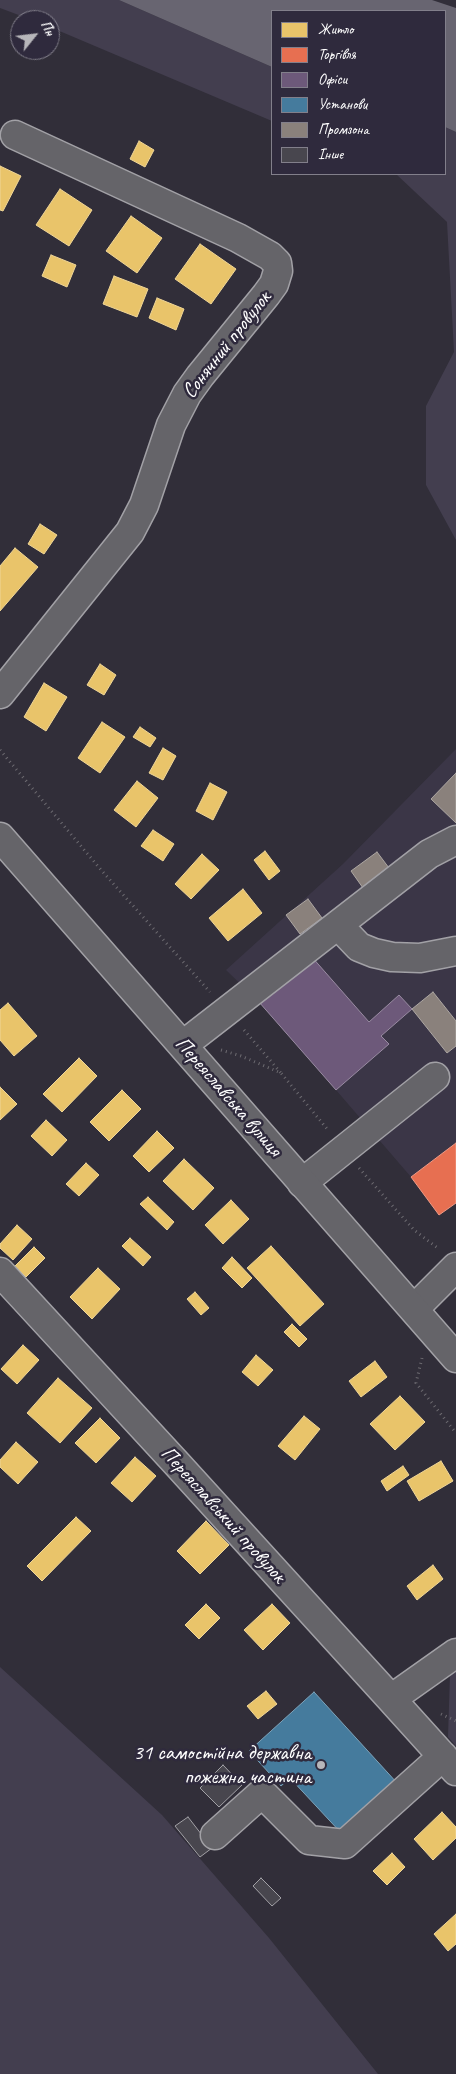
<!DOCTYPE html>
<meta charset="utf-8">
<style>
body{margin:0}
#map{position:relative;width:456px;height:2074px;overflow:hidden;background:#312e39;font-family:Caveat,sans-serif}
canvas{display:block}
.legend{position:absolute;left:271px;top:10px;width:175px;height:165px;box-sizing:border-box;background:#2f2a3d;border:1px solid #827f8b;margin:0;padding:6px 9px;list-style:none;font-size:15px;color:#fff}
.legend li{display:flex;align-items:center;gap:10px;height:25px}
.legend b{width:25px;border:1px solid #827f8b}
.north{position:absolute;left:10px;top:10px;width:50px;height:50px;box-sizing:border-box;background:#2f2a3d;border:1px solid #827f8b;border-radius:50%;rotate:61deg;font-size:14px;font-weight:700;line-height:20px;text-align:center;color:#fff}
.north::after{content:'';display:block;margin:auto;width:18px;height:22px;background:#b7b6ba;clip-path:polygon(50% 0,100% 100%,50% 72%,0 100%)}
</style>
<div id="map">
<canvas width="456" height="2074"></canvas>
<ul class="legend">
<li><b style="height:14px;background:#e9c46a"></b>Житло</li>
<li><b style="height:14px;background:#e76f51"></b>Торгівля</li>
<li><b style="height:14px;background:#6d597a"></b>Офіси</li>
<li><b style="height:14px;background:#457b9d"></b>Установи</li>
<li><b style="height:14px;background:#8a817c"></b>Промзона</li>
<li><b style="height:14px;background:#48464e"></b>Інше</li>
</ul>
<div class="north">Пн</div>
</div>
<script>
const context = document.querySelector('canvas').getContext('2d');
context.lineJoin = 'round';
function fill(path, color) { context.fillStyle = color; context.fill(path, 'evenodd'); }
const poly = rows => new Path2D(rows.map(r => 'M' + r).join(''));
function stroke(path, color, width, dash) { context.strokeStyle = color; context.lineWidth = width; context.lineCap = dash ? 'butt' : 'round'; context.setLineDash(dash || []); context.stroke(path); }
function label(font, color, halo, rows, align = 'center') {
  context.font = font + ' Caveat,sans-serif'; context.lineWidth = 5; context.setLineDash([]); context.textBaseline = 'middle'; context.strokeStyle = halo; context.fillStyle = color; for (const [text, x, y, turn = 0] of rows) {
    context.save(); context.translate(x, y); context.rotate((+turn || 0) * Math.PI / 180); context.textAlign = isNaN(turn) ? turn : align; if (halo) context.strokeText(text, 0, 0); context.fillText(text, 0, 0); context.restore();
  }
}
fill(poly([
 [456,749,456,1203,439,1215,411,1177,336,1090,259,1002,226,970,343,864]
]), '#3b3647');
fill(poly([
 [0,0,119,0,272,67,272,121,50,27,50,20,32,20,0,8],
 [445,127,456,132,456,540,426,485,426,406,454,352,447,222,396,174,445,174],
 [0,1667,162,1815,269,1938,378,2074,0,2074],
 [456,1669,456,1746,448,1737,450,1674]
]), '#433e4f');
fill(poly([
 [119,0,432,0,456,8,456,132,445,127,445,11,272,11,272,67]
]), '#686571');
const homes = poly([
 [139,141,154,150,145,167,130,159,139,141],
 [0,166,21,176,3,211,0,210,0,166],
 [60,189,92,210,69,246,36,225,60,189],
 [131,216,162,238,137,273,106,251,131,216],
 [200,244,236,269,211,304,175,279,200,244],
 [51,255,76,265,67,287,42,276,51,255],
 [114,276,148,289,137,317,103,304,114,276],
 [157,298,184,309,176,330,149,318,157,298],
 [40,524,57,535,44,554,28,544,40,524],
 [15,548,38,567,0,611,0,566,15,548],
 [100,664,116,675,104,695,87,685,100,664],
 [44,683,67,697,46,731,24,717,44,683],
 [102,722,125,737,100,773,78,758,102,722],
 [140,727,156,738,150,747,133,737,140,727],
 [163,748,176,756,163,780,149,773,163,748],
 [137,781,158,798,136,827,114,810,137,781],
 [210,783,227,792,213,820,196,811,210,783],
 [153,830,174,844,163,861,141,846,153,830],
 [265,851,280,871,269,880,254,860,265,851],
 [202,854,219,870,191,899,175,884,202,854],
 [243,889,262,913,228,941,209,918,243,889],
 [8,1003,37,1036,14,1056,0,1040,0,1010,8,1003],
 [79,1058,97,1076,62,1112,43,1094,79,1058],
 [0,1087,17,1104,0,1120,0,1087],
 [122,1090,141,1109,109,1141,90,1122,122,1090],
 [46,1120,67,1140,52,1156,31,1136,46,1120],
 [157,1131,174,1148,149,1172,133,1156,157,1131],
 [184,1159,214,1188,193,1210,163,1181,184,1159],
 [86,1163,99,1175,79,1196,66,1184,86,1163],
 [148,1197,174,1222,167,1230,140,1204,148,1197],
 [231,1200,249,1219,223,1244,205,1225,231,1200],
 [17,1225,32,1239,13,1260,0,1248,0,1244,17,1225],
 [130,1238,151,1257,143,1266,122,1246,130,1238],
 [271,1246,324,1304,300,1326,247,1268,271,1246],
 [34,1247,45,1258,26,1277,15,1266,34,1247],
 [232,1257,252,1278,242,1288,222,1268,232,1257],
 [98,1268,120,1289,92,1319,70,1297,98,1268],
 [195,1292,209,1308,201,1315,187,1299,195,1292],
 [292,1324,307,1339,299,1347,284,1332,292,1324],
 [23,1345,39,1360,17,1384,1,1369,23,1345],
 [256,1355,273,1370,258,1386,242,1372,256,1355],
 [375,1361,387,1377,361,1397,349,1381,375,1361],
 [58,1378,92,1408,60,1443,27,1413,58,1378],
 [400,1396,425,1422,395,1450,370,1424,400,1396],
 [304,1416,320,1429,295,1460,278,1446,304,1416],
 [100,1418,120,1438,96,1463,75,1443,100,1418],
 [16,1442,38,1462,18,1484,0,1467,0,1460,16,1442],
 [135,1457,156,1476,132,1502,111,1483,135,1457],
 [441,1461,453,1481,419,1501,407,1481,441,1461],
 [403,1466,409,1475,387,1491,381,1481,403,1466],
 [76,1517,91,1531,42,1581,27,1566,76,1517],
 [206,1521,229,1545,200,1574,177,1551,206,1521],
 [433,1565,443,1579,417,1600,407,1586,433,1565],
 [206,1604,220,1618,199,1639,185,1625,206,1604],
 [272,1604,290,1623,263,1650,244,1630,272,1604],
 [266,1691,277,1704,258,1719,247,1706,266,1691],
 [442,1812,456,1827,456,1838,433,1860,414,1839,442,1812],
 [392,1853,405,1867,387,1885,373,1871,392,1853],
 [456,1914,456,1944,448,1951,434,1934,456,1914]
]);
fill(homes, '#e9c46a');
stroke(homes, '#f0d697', 1);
const shops = poly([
 [456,1143,456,1203,439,1215,411,1177,456,1143]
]);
fill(shops, '#e76f51');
stroke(shops, '#ee9a85', 1);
const offices = poly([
 [311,956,369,1022,399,995,412,1009,381,1036,389,1044,336,1090,259,1002,311,956]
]);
fill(offices, '#6d597a');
stroke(offices, '#998ba2', 1);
const public = poly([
 [314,1692,398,1784,343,1835,290,1778,281,1786,249,1751,314,1692]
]);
fill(public, '#457b9d');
stroke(public, '#7da3ba', 1);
const industry = poly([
 [456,773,456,823,431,799,456,773],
 [377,852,389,868,363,888,351,871,377,852],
 [308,899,322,918,300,934,286,915,308,899],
 [433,992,456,1021,456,1046,447,1053,412,1009,433,992]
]);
fill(industry, '#8a817c');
stroke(industry, '#ada7a3', 1);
const building = poly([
 [223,1765,242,1785,219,1807,200,1788,223,1765],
 [188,1817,212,1848,200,1857,175,1826,188,1817],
 [261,1878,281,1898,272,1906,253,1886,261,1878]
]);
fill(building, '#48464e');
stroke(building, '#a2a1a6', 1);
const minor = poly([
 [0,694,130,532,144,505,171,425,187,394,200,376,266,295,274,284,278,271,277,263,270,256,238,238,15,135],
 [339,926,359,947,374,953,392,957,420,958,456,951],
 [183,1045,429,854,456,840],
 [302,1183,435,1077],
 [0,1272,178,1465,391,1699,456,1653],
 [414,1309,456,1267],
 [391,1699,456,1771],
 [215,1835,262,1793,309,1840,345,1844,443,1756]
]);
const major = poly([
 [0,837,456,1358]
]);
stroke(minor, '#a2a1a6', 31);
stroke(major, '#a2a1a6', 31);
stroke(poly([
 [0,750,102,871,210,992],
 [244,1030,281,1073],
 [221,1050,241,1056,281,1073,328,1130],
 [359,1168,414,1230,439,1249],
 [422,1358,416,1383,456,1433],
 [441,1714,456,1721]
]), '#6d6b71', 3, [1, 4]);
stroke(minor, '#656469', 28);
stroke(major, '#656469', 28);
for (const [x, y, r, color] of [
 [321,1765,5,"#b7b6ba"]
]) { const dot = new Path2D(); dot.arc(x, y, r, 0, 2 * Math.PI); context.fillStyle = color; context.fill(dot); stroke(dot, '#2f2a3d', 2); }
label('21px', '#fff', '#2f2a3d', [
 ["Сонячний провулок",227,345,-52],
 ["Переяславська вулиця",228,1097,49],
 ["Переяславський провулок",223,1515,48]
]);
label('21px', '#fff', '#2f2a3d', [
 ["31 самостійна державна",311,1753],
 ["пожежна частина",311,1777]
], 'right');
</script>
